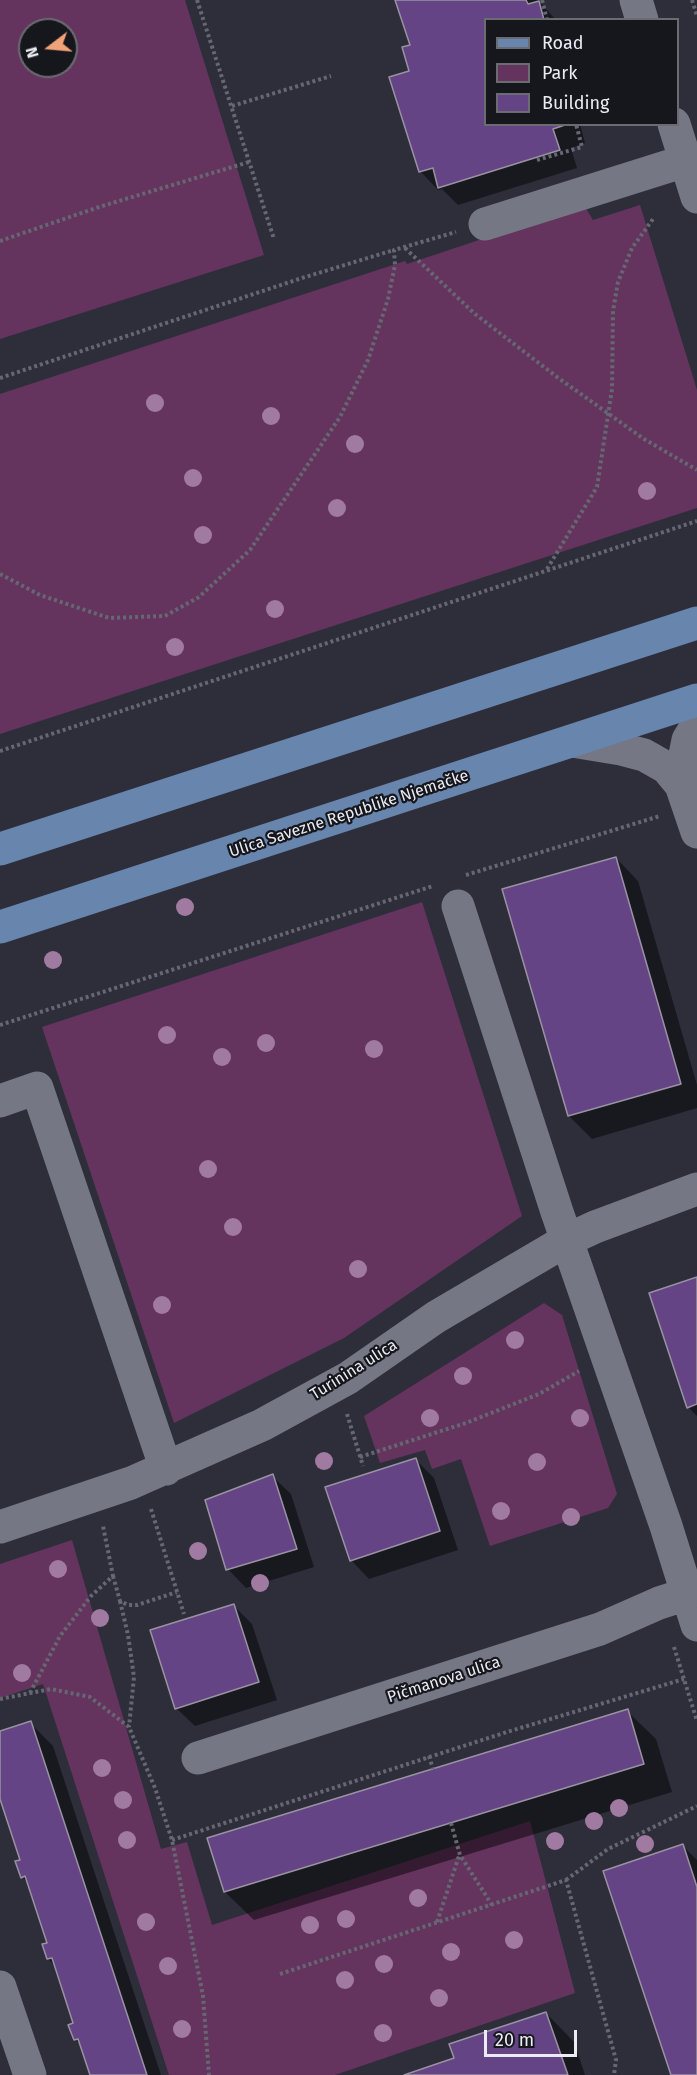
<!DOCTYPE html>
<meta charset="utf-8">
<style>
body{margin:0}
#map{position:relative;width:697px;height:2075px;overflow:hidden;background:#2d2e3a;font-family:"Fira Sans",sans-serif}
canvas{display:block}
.legend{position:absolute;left:484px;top:18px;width:195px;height:108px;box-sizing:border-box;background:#16171c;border:2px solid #6b6c72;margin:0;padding:8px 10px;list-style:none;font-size:18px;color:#eaebf3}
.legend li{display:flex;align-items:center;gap:12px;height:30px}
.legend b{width:30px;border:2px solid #6b6c72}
.north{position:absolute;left:18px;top:18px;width:60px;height:60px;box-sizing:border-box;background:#16171c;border:2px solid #6b6c72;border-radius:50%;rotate:254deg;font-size:16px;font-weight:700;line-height:24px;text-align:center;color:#eaebf3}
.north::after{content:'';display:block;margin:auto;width:21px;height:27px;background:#f0a278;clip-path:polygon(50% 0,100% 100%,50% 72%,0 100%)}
.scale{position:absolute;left:484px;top:2030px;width:93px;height:27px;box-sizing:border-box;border:3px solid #eaebf3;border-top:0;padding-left:8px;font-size:18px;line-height:21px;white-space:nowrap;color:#eaebf3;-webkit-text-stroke:4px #16171c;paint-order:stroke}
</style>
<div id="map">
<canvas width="697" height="2075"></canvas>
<ul class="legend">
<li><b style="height:8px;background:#6885ad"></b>Road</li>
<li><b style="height:16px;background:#64345f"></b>Park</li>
<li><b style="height:16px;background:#654486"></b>Building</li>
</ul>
<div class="north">N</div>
<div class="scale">20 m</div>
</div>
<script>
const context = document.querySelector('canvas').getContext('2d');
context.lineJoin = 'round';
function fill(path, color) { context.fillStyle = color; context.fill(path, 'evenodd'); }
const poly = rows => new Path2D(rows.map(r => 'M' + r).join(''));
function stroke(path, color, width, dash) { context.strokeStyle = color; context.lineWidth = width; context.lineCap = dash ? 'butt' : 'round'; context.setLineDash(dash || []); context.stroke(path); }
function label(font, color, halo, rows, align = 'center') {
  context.font = font + ' "Fira Sans",sans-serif'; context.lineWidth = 4.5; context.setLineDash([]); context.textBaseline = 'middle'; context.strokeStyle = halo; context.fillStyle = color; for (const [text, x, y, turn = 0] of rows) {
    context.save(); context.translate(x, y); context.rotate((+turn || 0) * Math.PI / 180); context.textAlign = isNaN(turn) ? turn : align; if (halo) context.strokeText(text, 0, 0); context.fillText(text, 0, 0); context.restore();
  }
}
fill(poly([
 [0,0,185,0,264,255,0,339],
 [30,30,66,30,66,66,30,66],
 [584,205,593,220,640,205,697,390,697,508,0,734,0,394,405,261,407,264],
 [422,902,522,1216,344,1338,174,1423,42,1027],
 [544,1303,562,1315,617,1494,608,1508,490,1546,461,1459,432,1469,425,1450,380,1463,364,1416],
 [72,1540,161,1849,187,1842,212,1925,530,1821,575,1993,335,2075,169,2075,43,1684,0,1698,0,1564]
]), '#64345f');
fill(poly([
 [397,0,538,0,556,20,486,20,486,124,580,124,585,143,571,148,577,168,458,205,442,189,438,190,420,171,410,72,411,45],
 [616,858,638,881,697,1085,697,1108,592,1139,569,1116],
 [697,1279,697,1416,688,1407],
 [415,1459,434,1478,458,1550,369,1579,351,1560],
 [272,1476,291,1494,314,1567,246,1588,228,1569],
 [234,1606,252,1624,277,1700,195,1726,176,1708],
 [627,1711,656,1739,672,1792,254,1920,225,1892],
 [30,1723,53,1746,161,2075,92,2075,82,2047,75,2039,75,2024,56,1967,48,1959,49,1944,29,1884,22,1877,22,1861,3,1804,0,1801,0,1733],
 [683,1846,697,1860,697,2075,672,2075],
 [546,2013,574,2042,585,2075,409,2075,456,2059]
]), '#0007');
const building = poly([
 [395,0,526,0,528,4,539,1,544,20,486,20,486,124,568,124,553,129,560,150,438,188,433,168,419,172,389,77,409,71,402,47,410,45,395,0],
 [616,857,681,1084,568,1116,502,889,616,857],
 [697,1277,697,1404,687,1408,649,1293,697,1277],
 [416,1458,440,1531,350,1561,325,1487,416,1458],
 [273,1474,297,1549,226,1570,205,1500,273,1474],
 [234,1604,259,1682,175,1709,150,1630,234,1604],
 [628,1709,644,1764,224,1892,207,1838,628,1709],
 [31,1721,147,2075,90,2075,78,2039,74,2040,68,2025,73,2023,52,1958,47,1959,42,1944,47,1943,25,1876,21,1878,15,1861,20,1860,0,1799,0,1731,31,1721],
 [683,1844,697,1887,697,2075,671,2075,603,1871,683,1844],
 [546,2012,568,2075,404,2075,454,2058,449,2044,546,2012]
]);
fill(building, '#654486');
stroke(building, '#9992a1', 1.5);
stroke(poly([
 [197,0,274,239],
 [542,0,547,20],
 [692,0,697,16],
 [232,106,331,76],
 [537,160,582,147,576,124],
 [0,241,99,207,249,162],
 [405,248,475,314,557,377,644,439,697,470],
 [0,378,302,278,394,250],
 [547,569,597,487,612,389,613,311,618,282,632,248,653,219],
 [0,574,40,595,109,618,165,616,199,597,250,550,340,417,368,360,388,299,395,265,394,250,456,232],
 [0,751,697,521],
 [466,875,660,816],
 [0,1025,433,886],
 [347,1414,363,1466],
 [360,1457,466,1423,539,1394,579,1371],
 [151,1509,184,1614],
 [113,1576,120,1601,128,1605,137,1605,177,1592],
 [120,1601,128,1635,134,1677,129,1727],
 [674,1647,697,1721],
 [30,1693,60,1636,91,1596,113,1576,103,1526],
 [0,1699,51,1689,90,1697,129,1727,155,1788,172,1840,203,1996,209,2075],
 [429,1756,433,1769],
 [451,1823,460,1855,492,1905],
 [172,1840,507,1732,684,1679],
 [566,1880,608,1849,697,1806],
 [437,1922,459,1856],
 [280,1974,566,1880,616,2060,614,2075]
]), '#666772', 4, [3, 3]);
stroke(poly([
 [636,0,642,20],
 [674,124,697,197],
 [485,224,685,161],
 [572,741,621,749,644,755,667,768,681,785,697,832],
 [683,790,683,765,688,740,697,725],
 [458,906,557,1212,666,1526,697,1625],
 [0,1101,37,1088,166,1469],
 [0,1527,131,1483,262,1425,348,1378,436,1317,567,1240,595,1227,697,1189],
 [198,1758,600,1629,659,1603,687,1594],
 [0,1987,30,2075]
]), '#757785', 33);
stroke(poly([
 [0,849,697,623],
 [0,927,697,700]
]), '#6885ad', 33);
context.fillStyle = '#a07aa1';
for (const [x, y] of [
 [155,403],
 [271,416],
 [355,444],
 [193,478],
 [647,491],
 [337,508],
 [203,535],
 [275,609],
 [175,647],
 [185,907],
 [53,960],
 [167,1035],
 [266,1043],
 [374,1049],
 [222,1057],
 [208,1169],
 [233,1227],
 [358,1269],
 [162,1305],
 [515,1340],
 [463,1376],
 [430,1418],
 [580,1418],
 [324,1461],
 [537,1462],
 [501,1511],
 [571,1517],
 [198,1551],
 [58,1569],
 [260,1583],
 [100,1618],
 [22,1673],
 [102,1768],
 [123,1800],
 [619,1808],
 [594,1821],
 [127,1840],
 [555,1841],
 [645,1844],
 [418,1898],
 [346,1919],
 [146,1922],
 [310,1925],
 [514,1940],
 [451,1952],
 [384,1964],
 [168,1966],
 [345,1980],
 [439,1998],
 [182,2029],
 [383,2033]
]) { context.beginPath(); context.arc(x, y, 9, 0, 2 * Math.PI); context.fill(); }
label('16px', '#eaebf3', '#16171c', [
 ["Ulica Savezne Republike Njemačke",349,814,-18],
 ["Turinina ulica",354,1370,-32],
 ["Pičmanova ulica",444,1680,-18]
]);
</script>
